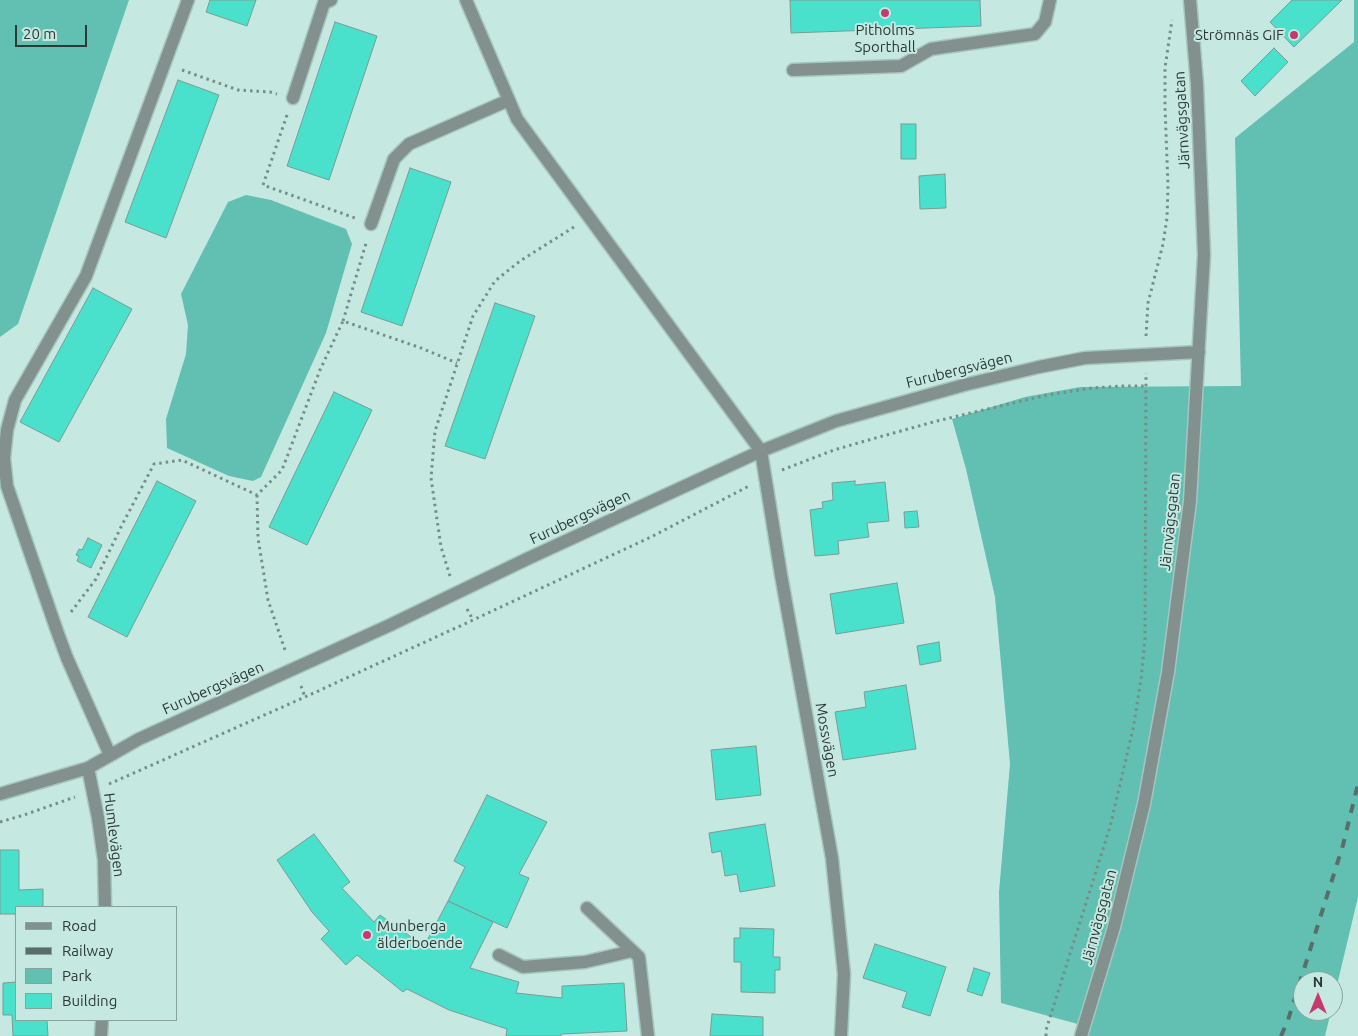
<!DOCTYPE html>
<meta charset="utf-8">
<style>
body{margin:0}
#map{position:relative;width:1358px;height:1036px;overflow:hidden;background:#c5e8e1;font-family:Ubuntu,sans-serif}
canvas{display:block}
.legend{position:absolute;left:15px;top:906px;width:162px;height:115px;box-sizing:border-box;background:#c5e8e1;border:1px solid #88a29d;margin:0;padding:6px 9px;list-style:none;font-size:15px;color:#2c3937}
.legend li{display:flex;align-items:center;gap:10px;height:25px}
.legend b{width:25px;border:1px solid #88a29d}
.north{position:absolute;left:1293px;top:971px;width:50px;height:50px;box-sizing:border-box;background:#c5e8e1;border:1px solid #88a29d;border-radius:50%;rotate:0deg;font-size:14px;font-weight:700;line-height:20px;text-align:center;color:#2c3937}
.north::after{content:'';display:block;margin:auto;width:18px;height:22px;background:#c5396e;clip-path:polygon(50% 0,100% 100%,50% 72%,0 100%)}
.scale{position:absolute;left:15px;top:25px;width:72px;height:22px;box-sizing:border-box;border:2px solid #2c3937;border-top:0;padding-left:6px;font-size:15px;line-height:18px;white-space:nowrap;color:#2c3937;-webkit-text-stroke:4px #c5e8e1;paint-order:stroke}
</style>
<div id="map">
<canvas width="1358" height="1036"></canvas>
<ul class="legend">
<li><b style="height:6px;background:#83918e"></b>Road</li>
<li><b style="height:6px;background:#596d69"></b>Railway</li>
<li><b style="height:14px;background:#61c0b1"></b>Park</li>
<li><b style="height:14px;background:#4ae1cc"></b>Building</li>
</ul>
<div class="north">N</div>
<div class="scale">20 m</div>
</div>
<script>
const context = document.querySelector('canvas').getContext('2d');
context.lineJoin = 'round';
function fill(path, color) { context.fillStyle = color; context.fill(path, 'evenodd'); }
const poly = rows => new Path2D(rows.map(r => 'M' + r).join(''));
function stroke(path, color, width, dash) { context.strokeStyle = color; context.lineWidth = width; context.lineCap = dash ? 'butt' : 'round'; context.setLineDash(dash || []); context.stroke(path); }
function label(font, color, halo, rows, align = 'center') {
  context.font = font + ' Ubuntu,sans-serif'; context.lineWidth = 4; context.setLineDash([]); context.textBaseline = 'middle'; context.strokeStyle = halo; context.fillStyle = color; for (const [text, x, y, turn = 0] of rows) {
    context.save(); context.translate(x, y); context.rotate((+turn || 0) * Math.PI / 180); context.textAlign = isNaN(turn) ? turn : align; if (halo) context.strokeText(text, 0, 0); context.fillText(text, 0, 0); context.restore();
  }
}
fill(poly([
 [0,0,129,0,18,324,0,337],
 [1354,0,1358,0,1358,897,1333,1002,1333,981,1303,981,1303,1011,1331,1011,1325,1036,1082,1036,1085,1026,1001,1003,999,892,1010,764,995,597,966,469,952,419,1025,397,1080,387,1241,386,1235,138,1354,42],
 [246,195,271,200,346,229,352,244,326,333,261,477,253,481,229,476,167,448,166,419,186,354,188,325,181,294,228,202]
]), '#61c0b1');
const building = poly([
 [210,0,256,0,247,26,206,12,210,0],
 [790,0,980,0,981,26,791,33,790,0],
 [1292,0,1342,0,1294,47,1270,22,1292,0],
 [335,22,377,36,329,180,287,166,335,22],
 [1274,48,1288,62,1255,96,1241,81,1274,48],
 [178,80,219,95,166,238,125,222,178,80],
 [901,124,916,124,916,159,901,159,901,124],
 [410,168,451,182,402,326,361,312,410,168],
 [945,174,946,208,920,209,919,176,945,174],
 [93,288,132,309,59,442,20,422,93,288],
 [495,303,535,316,485,459,445,446,495,303],
 [334,392,372,410,307,545,269,527,334,392],
 [157,481,196,501,127,637,88,617,157,481],
 [855,481,855,485,885,482,889,521,867,523,869,537,838,541,839,554,815,556,810,510,823,508,822,502,833,500,832,483,855,481],
 [917,511,919,527,905,528,904,512,917,511],
 [88,538,102,545,91,568,77,561,79,556,76,555,79,549,82,550,88,538],
 [897,583,904,623,836,634,830,594,897,583],
 [939,642,941,661,920,665,917,646,939,642],
 [906,685,916,749,843,760,835,712,866,707,864,692,906,685],
 [756,746,761,795,716,800,711,750,756,746],
 [487,795,547,822,519,874,529,878,507,928,448,901,465,867,454,861,487,795],
 [765,824,775,886,740,892,737,874,725,876,721,851,712,853,709,833,765,824],
 [314,834,350,882,342,888,374,922,380,915,424,946,448,901,493,922,470,968,519,982,516,993,562,998,562,986,624,983,627,1031,561,1034,561,1036,506,1036,507,1029,449,1010,407,989,403,992,357,955,346,965,321,939,329,931,312,912,277,860,314,834],
 [0,850,19,850,19,890,43,889,43,907,16,907,16,937,16,914,0,914,0,850],
 [740,928,774,929,773,957,780,957,780,970,775,970,775,993,741,992,741,962,734,962,734,938,740,938,740,928],
 [875,944,946,967,930,1016,902,1007,907,992,863,978,875,944],
 [974,968,990,973,982,996,967,991,974,968],
 [16,982,16,1020,47,1020,48,1036,13,1036,12,1015,3,1015,3,983,16,982],
 [712,1014,763,1017,763,1036,710,1036,712,1014]
]);
fill(building, '#4ae1cc');
stroke(building, '#7b9b95', 1);
const minor = poly([
 [466,0,517,119,761,451,781,575,832,858,844,974,841,1036],
 [793,70,901,66,931,49,1035,34,1045,22,1050,0],
 [293,98,324,3,331,0],
 [371,224,394,159,409,144,509,100],
 [110,755,67,658,57,631,7,486,4,458,7,430,15,400,86,276,188,0],
 [88,768,98,818,104,860,105,907],
 [0,794,88,768,139,739,388,626,529,558,761,451,836,421,964,385,1039,367,1085,358,1199,352],
 [587,908,639,957,648,1036],
 [499,955,523,967,585,962,632,951],
 [101,1036,102,1020],
 [1081,1036,1114,927,1144,804,1168,672,1190,501,1204,255,1197,84,1190,0]
]);
stroke(minor, '#a6c5bf', 15);
stroke(poly([
 [182,70,238,90,270,92,277,94],
 [287,115,263,185,355,218],
 [343,321,367,240],
 [1146,336,1148,303,1163,244,1167,218,1168,186,1165,107,1165,68,1172,20],
 [782,470,834,450,872,439,937,421,1047,395,1092,388,1122,386,1146,386],
 [257,495,258,538,268,600,286,653],
 [450,576,441,547,431,478,435,431,473,316,495,281,520,261,574,227],
 [467,609,473,620],
 [71,612,96,579,121,527,154,464,182,460,257,495,282,470,320,370,343,321,421,348,457,363],
 [301,686,305,697],
 [109,784,305,697,473,620,651,537,749,486],
 [0,822,24,815,75,797],
 [1046,1036,1046,1030,1110,827,1133,729,1141,680,1145,638,1146,373]
]), '#768e89', 3, [2.5, 4]);
stroke(minor, '#83918e', 12);
stroke(poly([
 [1281,1036,1288,1020,1343,845,1358,784]
]), '#596d69', 4, [9, 9]);
for (const [x, y, r, color] of [
 [885,13,5,"#c5396e"],
 [1294,35,5,"#c5396e"],
 [367,935,5,"#c5396e"]
]) { const dot = new Path2D(); dot.arc(x, y, r, 0, 2 * Math.PI); context.fillStyle = color; context.fill(dot); stroke(dot, '#c5e8e1', 2); }
label('15px', '#2c3937', '#c5e8e1', [
 ["Pitholms",885,30],
 ["Sporthall",885,47],
 ["Strömnäs GIF",1284,35,"right"],
 ["Munberga",377,926,"left"],
 ["älderboende",377,943,"left"]
]);
label('15px', '#2c3937', '#c5e8e1', [
 ["Järnvägsgatan",1182,120,-93],
 ["Furubergsvägen",959,370,-14],
 ["Furubergsvägen",580,517,-25],
 ["Järnvägsgatan",1170,522,-84],
 ["Furubergsvägen",213,688,-24],
 ["Mossvägen",827,740,80],
 ["Humlevägen",114,835,83],
 ["Järnvägsgatan",1099,917,-75]
]);
</script>
